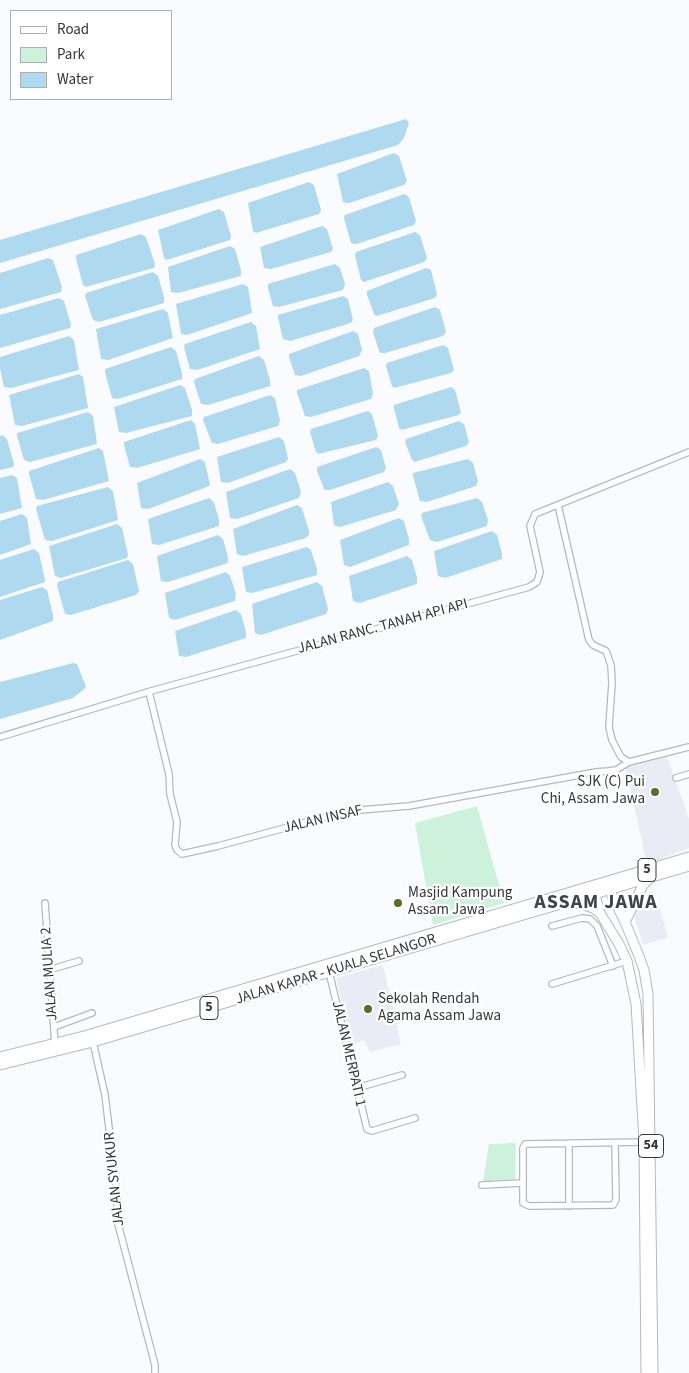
<!DOCTYPE html>
<style>
body{margin:0}
#map{position:relative;width:689px;height:1373px;overflow:hidden;background:#fafbfe;font-family:"Source Sans 3",sans-serif}
canvas{display:block}
.legend{position:absolute;left:10px;top:10px;width:162px;height:90px;box-sizing:border-box;background:#fff;border:1px solid #aeafb0;margin:0;padding:6px 9px;list-style:none;font-size:15px;color:#353639}
.legend li{display:flex;align-items:center;gap:10px;height:25px}
.legend b{width:25px;border:1px solid #aeafb0}
</style>
<div id="map">
<canvas width="689" height="1373"></canvas>
<ul class="legend">
<li><b style="height:6px;background:#fff"></b>Road</li>
<li><b style="height:14px;background:#ccf2db"></b>Park</li>
<li><b style="height:14px;background:#afd9ee"></b>Water</li>
</ul>
</div>
<script>
const context = document.querySelector('canvas').getContext('2d');
context.lineJoin = 'round';
function fill(path, color) { context.fillStyle = color; context.fill(path, 'evenodd'); }
const poly = rows => new Path2D(rows.map(r => 'M' + r).join(''));
function stroke(path, color, width, dash) { context.strokeStyle = color; context.lineWidth = width; context.lineCap = dash ? 'butt' : 'round'; context.setLineDash(dash || []); context.stroke(path); }
function label(font, color, halo, rows, align = 'center') {
  context.font = font + ' "Source Sans 3",sans-serif'; context.lineWidth = 4.5; context.setLineDash([]); context.textBaseline = 'middle'; context.strokeStyle = halo; context.fillStyle = color; for (const [text, x, y, turn = 0] of rows) {
    context.save(); context.translate(x, y); context.rotate((+turn || 0) * Math.PI / 180); context.textAlign = isNaN(turn) ? turn : align; if (halo) context.strokeText(text, 0, 0); context.fillText(text, 0, 0); context.restore();
  }
}
fill(poly([
 [667,756,689,819,689,848,647,864,625,766],
 [658,904,668,937,643,945,633,912],
 [383,965,401,1044,370,1052,364,1040,352,1045,336,978]
]), '#eaecf5');
fill(poly([
 [477,806,504,903,433,925,415,823],
 [516,1143,515,1179,483,1181,489,1144]
]), '#ccf2db');
fill(poly([
 [406,119,409,123,404,138,398,145,0,263,0,240],
 [394,153,399,156,407,181,404,185,349,203,346,203,343,202,337,174],
 [309,182,314,185,321,210,319,214,259,232,256,233,253,231,248,203],
 [404,194,409,197,416,221,414,225,357,244,353,244,351,243,344,218,345,215],
 [219,209,224,212,231,236,230,240,170,259,166,260,164,258,158,230],
 [322,226,327,229,333,249,331,252,271,269,264,268,260,247],
 [415,232,420,235,427,258,424,262,364,282,361,280,355,255,356,252],
 [141,234,146,237,155,264,154,268,89,286,86,287,83,285,76,259,76,255],
 [230,246,235,249,241,270,241,276,178,293,171,292,168,267],
 [48,258,53,260,62,287,61,292,0,309,0,273],
 [335,264,340,268,345,284,343,290,279,307,273,306,268,288,268,284],
 [426,268,431,270,437,294,435,298,380,315,376,316,374,314,367,295,367,291],
 [153,272,158,276,164,297,164,303,99,322,93,320,85,296,86,293],
 [243,284,248,287,252,313,187,335,181,334,176,304],
 [343,296,348,299,353,320,351,323,290,341,283,339,278,318,278,315],
 [59,298,64,301,71,325,70,328,0,348,0,315],
 [435,307,440,310,446,332,443,336,385,353,381,353,379,351,373,332,374,328],
 [163,309,168,313,173,338,108,360,101,359,96,329],
 [251,322,256,326,260,349,197,370,190,369,184,347,185,344],
 [353,331,358,334,362,350,359,356,301,376,295,375,289,357,289,354],
 [69,336,74,340,79,370,11,388,4,387,0,368,0,357],
 [443,345,448,348,454,370,451,373,398,387,394,388,392,386,386,366,387,363],
 [171,347,176,351,182,373,182,379,118,399,112,398,105,372,105,369],
 [259,356,264,360,270,380,270,386,208,405,201,404,194,382,195,379],
 [364,368,369,371,373,394,371,399,311,417,305,416,297,393,297,390],
 [79,374,83,377,88,408,22,426,15,425,9,395],
 [180,385,185,388,192,410,192,416,126,433,119,432,114,407],
 [451,387,455,390,461,412,459,415,405,429,402,430,399,428,394,408,394,405],
 [270,395,275,398,280,421,278,426,218,444,212,443,203,420,204,417],
 [368,411,372,414,378,436,376,440,322,453,319,454,316,452,310,432,311,429],
 [88,412,93,416,97,444,30,462,24,460,17,436,17,433],
 [191,420,195,424,200,449,137,468,130,467,124,445,124,442],
 [459,421,464,424,469,442,466,446,418,461,415,462,412,460,405,442,406,439],
 [2,435,7,439,14,464,13,467,0,470,0,436],
 [279,437,284,441,288,459,286,462,228,483,221,482,217,457],
 [376,447,381,450,386,468,384,472,330,490,326,490,324,489,317,471,317,467],
 [99,448,103,451,109,481,43,500,36,499,29,474,29,471],
 [200,459,205,462,210,485,207,487,148,509,141,508,137,483],
 [468,459,473,463,478,481,476,486,427,502,420,501,413,476,413,473],
 [290,469,295,473,301,492,299,498,237,519,230,518,226,492],
 [12,475,17,478,22,508,0,514,0,478],
 [388,482,393,486,399,504,396,510,340,527,334,525,331,502],
 [108,487,113,491,118,520,52,541,45,540,36,509,37,506],
 [209,498,214,502,219,520,219,526,159,545,152,544,148,519],
 [477,498,482,502,488,520,487,526,437,542,430,540,421,516,422,513],
 [297,505,302,508,309,531,309,535,306,538,243,556,237,554,233,529],
 [22,514,27,518,31,544,0,555,0,521],
 [399,518,404,521,409,539,409,545,350,567,344,565,340,540],
 [117,524,122,528,128,555,127,558,61,578,55,576,49,546],
 [492,531,497,535,502,553,502,559,445,578,438,576,434,551],
 [218,535,223,539,228,557,228,563,168,582,161,581,157,556],
 [307,547,311,550,317,569,317,575,252,593,246,592,242,567],
 [34,549,39,553,45,580,45,582,0,597,0,560],
 [407,556,412,560,417,578,417,584,360,603,353,601,349,576],
 [128,560,133,564,139,591,136,595,71,615,65,614,57,586,58,582],
 [226,572,230,576,236,594,235,601,175,620,169,618,165,593],
 [317,582,322,586,328,609,326,614,261,635,255,633,252,604],
 [42,587,47,590,53,615,53,621,0,640,0,600],
 [236,610,241,614,246,632,246,638,186,657,179,656,175,631],
 [73,663,77,664,79,669,86,687,83,690,73,698,0,719,0,682]
]), '#afd9ee');
const minor = poly([
 [558,505,589,640,593,645,606,651,611,665,612,683,609,727,612,740,621,757,629,762],
 [149,692,169,774,170,794,177,822,175,845,177,850,182,854,218,846,348,811,409,806,596,772,608,771,616,770,629,762,689,747],
 [0,737,151,691,529,587,537,582,540,572,530,526,535,514,689,452],
 [676,778,689,774],
 [45,903,55,1045],
 [552,926,582,918,590,919,597,926,613,966],
 [49,970,79,961],
 [329,972,367,1129,372,1131,415,1118],
 [552,984,627,961],
 [54,1027,92,1013],
 [93,1042,105,1095,117,1194,117,1220,155,1365,155,1373],
 [357,1088,402,1075],
 [615,1143,616,1200,613,1205,529,1206,523,1203,523,1148,525,1144,644,1142],
 [482,1185,522,1183],
 [569,1206,569,1143]
]);
const highway = poly([
 [606,883,625,922,639,956,644,970,648,994,653,1373],
 [593,888,600,913,619,944,627,961,636,1004,644,1142,646,1373],
 [568,903,582,904,593,908,600,913],
 [625,922,643,885,650,878],
 [0,1057,84,1036,689,857],
 [0,1065,93,1042,689,866]
]);
stroke(minor, '#b6b8c0', 8);
stroke(highway, '#b6b8c0', 11);
stroke(minor, '#fff', 5.5);
stroke(highway, '#fff', 9);
for (const [x, y, r, color] of [
 [655,792,5,"#537126"],
 [398,903,5,"#537126"],
 [368,1009,5,"#537126"]
]) { const dot = new Path2D(); dot.arc(x, y, r, 0, 2 * Math.PI); context.fillStyle = color; context.fill(dot); stroke(dot, '#fff', 2); }
for (const [x, y, w] of [
 [647,870,18],
 [209,1008,18],
 [651,1146,25]
]) { const box = new Path2D(); box.roundRect(x - w / 2, y - 11.5, w, 23, 4); context.fillStyle = '#fff'; context.fill(box); stroke(box, '#353639', 1); }
label('bold 14px', '#353639', null, [
 ["5",647,870],
 ["5",209,1008],
 ["54",651,1146]
]);
label('15px', '#353639', '#fff', [
 ["JALAN RANC. TANAH API API",383,627,-15],
 ["JALAN INSAF",323,820,-13],
 ["JALAN KAPAR - KUALA SELANGOR",336,970,-17],
 ["JALAN MULIA 2",50,974,-94],
 ["JALAN MERPATI 1",348,1054,77],
 ["JALAN SYUKUR",115,1179,-96]
]);
label('15px', '#353639', '#fff', [
 ["SJK (C) Pui",645,783,"right"],
 ["Chi, Assam Jawa",645,800,"right"],
 ["Masjid Kampung",408,894],
 ["Assam Jawa",408,911],
 ["Sekolah Rendah",378,1000],
 ["Agama Assam Jawa",378,1017]
], 'left');
context.letterSpacing = '1px';
label('bold 20px', '#42434a', '#fff', [
 ["ASSAM JAWA",596,904]
]);
context.letterSpacing = '0px';
</script>
